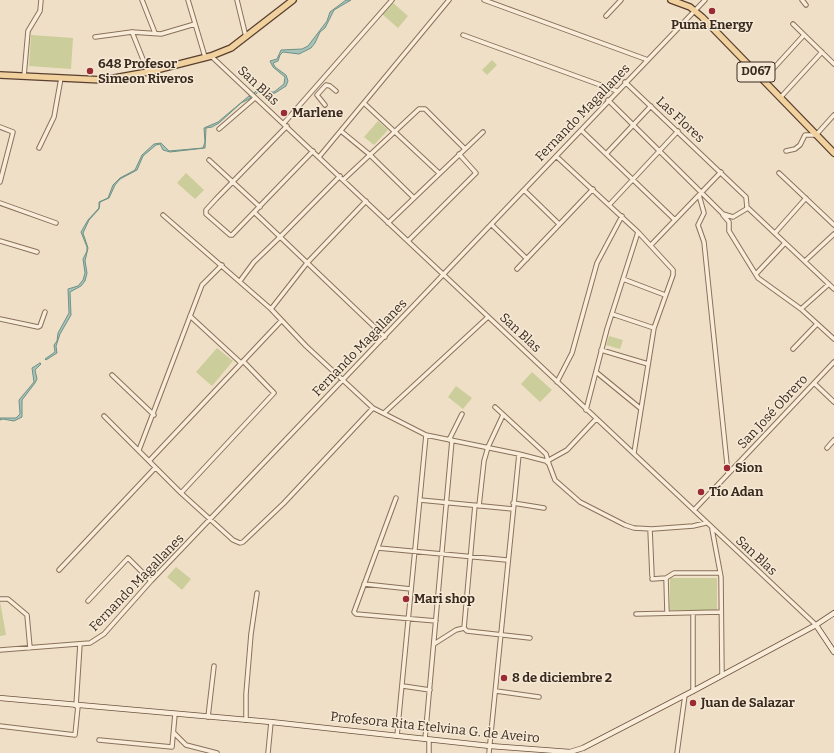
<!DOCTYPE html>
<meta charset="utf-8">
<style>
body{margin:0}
canvas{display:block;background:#efdfc6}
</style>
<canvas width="834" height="753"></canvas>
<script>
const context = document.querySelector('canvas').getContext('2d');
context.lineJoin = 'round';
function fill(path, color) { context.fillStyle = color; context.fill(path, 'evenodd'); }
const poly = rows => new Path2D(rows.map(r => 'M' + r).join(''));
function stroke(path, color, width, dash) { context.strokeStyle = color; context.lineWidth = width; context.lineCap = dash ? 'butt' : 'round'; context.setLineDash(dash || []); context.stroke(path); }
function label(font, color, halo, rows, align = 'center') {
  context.font = font + ' Bitter,serif'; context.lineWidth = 3; context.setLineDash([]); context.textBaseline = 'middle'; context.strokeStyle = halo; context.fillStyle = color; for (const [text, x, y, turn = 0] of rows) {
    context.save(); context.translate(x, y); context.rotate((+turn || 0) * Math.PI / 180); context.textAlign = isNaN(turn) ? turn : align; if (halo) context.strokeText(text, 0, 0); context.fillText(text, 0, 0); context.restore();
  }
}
fill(poly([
 [392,2,408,16,398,28,382,14],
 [31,35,73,38,71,69,29,66],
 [492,60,497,65,487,75,482,70],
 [378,121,388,130,374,145,364,137],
 [186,173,204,190,195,199,177,183],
 [609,336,623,340,620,349,606,345],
 [217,348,233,361,212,386,196,372],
 [532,372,552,390,540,402,521,384],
 [456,386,472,398,463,409,448,397],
 [176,567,191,579,182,590,167,577],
 [670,578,717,578,717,610,670,610],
 [0,601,6,635,0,636]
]), '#cbcd9a');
const water = poly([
 [346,0,351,0,334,10,325,28,320,32,315,43,311,48,299,54,283,52,280,55,278,61,273,63,275,67,286,75,288,81,286,86,275,93,270,94,260,90,255,95,254,93,259,88,269,92,274,92,284,84,285,77,273,67,270,61,277,59,281,50,302,49,308,46,327,21,330,12,346,0],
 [249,96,251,98,241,103,219,123,212,127,206,128,205,148,170,152,163,150,160,144,156,145,143,156,137,170,120,179,115,185,109,198,100,202,99,209,89,220,83,233,88,248,85,261,87,273,85,281,81,286,70,292,71,315,60,334,56,346,57,353,46,360,45,359,55,352,54,345,57,341,58,333,69,313,68,289,78,286,83,280,85,273,83,259,87,251,87,247,81,232,88,220,99,208,99,202,108,198,113,185,120,178,135,170,142,155,154,144,161,143,169,151,203,148,205,142,204,128,218,122,249,96],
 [40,363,41,364,35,370,37,379,35,383,22,400,22,417,14,421,3,419,0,420,0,418,16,418,20,414,19,400,34,382,32,368,40,363]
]);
fill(water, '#a7c2b8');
stroke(water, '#6e9186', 1);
const street = poly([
 [142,0,155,33],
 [188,0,205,57],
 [237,0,246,37],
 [484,0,648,60],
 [802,0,806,5],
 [606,16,621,0],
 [793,24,834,64],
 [132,32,148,72],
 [463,35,617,91],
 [95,37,132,32,161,34,195,24],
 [211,56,816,625],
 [24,76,28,31,40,11,41,0],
 [763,80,804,35],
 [625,82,746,197,747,208],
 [780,98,822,52],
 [608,100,723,214,733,217,748,208,834,289],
 [365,104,439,173],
 [325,105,317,95,326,85,330,86,336,91],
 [284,123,392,0],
 [287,126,216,199,206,210,206,214,230,235,232,235,313,151],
 [0,127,13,132,0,182],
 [219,129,255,98],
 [581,130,675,220],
 [341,131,369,154,414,198],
 [39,148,54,117,61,78],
 [786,151,795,149,800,145,805,135,816,135,834,115],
 [606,154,651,106],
 [556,156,638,232,673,270,673,275,654,328,634,453],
 [319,157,449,0],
 [209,160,260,207],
 [779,173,834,225],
 [343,180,419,109,425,109,465,149],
 [524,190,559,224],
 [699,195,704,213,698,225,704,242,728,474],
 [0,203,56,223],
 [610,204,678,131],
 [254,212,385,337],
 [163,215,271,309,306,346,373,408,426,435,519,454,546,461,549,464,555,480,580,502,625,525,634,528,652,529,693,526,706,523],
 [723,215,729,222,729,231,758,278,801,309,834,339],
 [388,223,483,132],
 [492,225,527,259],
 [775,233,806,198],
 [0,241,37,252],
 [408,241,476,173,459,154],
 [651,245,721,172],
 [805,261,834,234],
 [517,269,593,189],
 [756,274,785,243],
 [623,279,665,295],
 [240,281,254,262,280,237,340,176],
 [271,309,307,263,366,201],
 [801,309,829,284],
 [612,314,654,328],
 [190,316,241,363],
 [0,319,38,327,40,326,45,312],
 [793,349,817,324],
 [601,350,648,364],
 [596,372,640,408],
 [112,375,154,415],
 [557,382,572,353,597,263,622,216],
 [814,383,834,402],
 [495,407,546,454,549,464],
 [586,410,607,329,638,232],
 [384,413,488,317],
 [104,416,181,493,233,540,240,543,243,542,284,503,373,408],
 [449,440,462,414],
 [827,448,834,440],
 [139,450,202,285,222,265],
 [549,460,567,450,596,419],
 [149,461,281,321],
 [181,493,274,393,243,361],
 [396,498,354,612,356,614,436,621],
 [420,500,513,509],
 [513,503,544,508],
 [479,506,484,461,488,447,503,415],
 [694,510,834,362],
 [650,529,652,576],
 [712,529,721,577,722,675],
 [378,548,507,560],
 [59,570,155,468],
 [666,578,667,613],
 [652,579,666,578,674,573,720,573],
 [364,584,411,589],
 [0,599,8,599,27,615,30,648],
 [88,601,128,558,151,581],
 [636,614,721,612],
 [464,628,475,505],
 [434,644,456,630,464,628,467,631,530,638],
 [0,650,90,643,104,634,151,581,705,0],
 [403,686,430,690],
 [496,691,539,697],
 [693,691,693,613],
 [76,706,80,644],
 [208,717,214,666],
 [246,720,246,694,251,634,257,593],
 [0,726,75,735,78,706],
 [174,733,186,745,217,753],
 [397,736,426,435],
 [425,739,452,440],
 [99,740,172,747,175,714],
 [268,753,271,722],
 [429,753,429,740],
 [489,753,519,454],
 [677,753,685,695]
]);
const secondary = poly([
 [816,625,834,652],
 [0,698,271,722,490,746,570,752,583,748,693,691,816,625,834,613]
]);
const primary = poly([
 [671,0,690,7,702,17,834,153],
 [0,75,103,80,148,72,211,56,231,48,293,0]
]);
stroke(street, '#8a715b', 5.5);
stroke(secondary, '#6c523f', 6);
stroke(primary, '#583f30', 8);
stroke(street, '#f9edda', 3.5);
stroke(secondary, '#f9edda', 4.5);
stroke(primary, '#f1d19e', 5.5);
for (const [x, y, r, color] of [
 [712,11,4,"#9a2b34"],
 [90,71,4,"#9a2b34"],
 [284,113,4,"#9a2b34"],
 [727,468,4,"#9a2b34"],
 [701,492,4,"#9a2b34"],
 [406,599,4,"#9a2b34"],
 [504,678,4,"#9a2b34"],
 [693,703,4,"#9a2b34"]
]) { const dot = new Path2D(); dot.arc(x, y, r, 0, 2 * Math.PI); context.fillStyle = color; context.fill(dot); stroke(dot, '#f6ead6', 1.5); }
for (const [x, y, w] of [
 [756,72,38]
]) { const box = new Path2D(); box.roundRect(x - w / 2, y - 10, w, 20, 3); context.fillStyle = '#f6ead6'; context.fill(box); stroke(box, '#3a2a1f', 1); }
label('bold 12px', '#3a2a1f', null, [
 ["D067",756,72]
]);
label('bold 13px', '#3a2a1f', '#f6ead6', [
 ["Puma Energy",712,25,"center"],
 ["648 Profesor",98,64],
 ["Simeon Riveros",98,79],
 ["Marlene",292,113],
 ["Sion",735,468],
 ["Tío Adan",709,492],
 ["Mari shop",414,599],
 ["8 de diciembre 2",512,678],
 ["Juan de Salazar",701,703]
], 'left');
label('13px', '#3a2a1f', '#f6ead6', [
 ["San Blas",258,86,43],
 ["Fernando Magallanes",583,113,-46],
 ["Las Flores",680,120,43],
 ["San Blas",520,333,43],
 ["Fernando Magallanes",360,348,-46],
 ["San José Obrero",773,412,-47],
 ["San Blas",756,556,43],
 ["Fernando Magallanes",137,583,-46],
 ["Profesora Rita Etelvina G. de Aveiro",435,728,6]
]);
</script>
